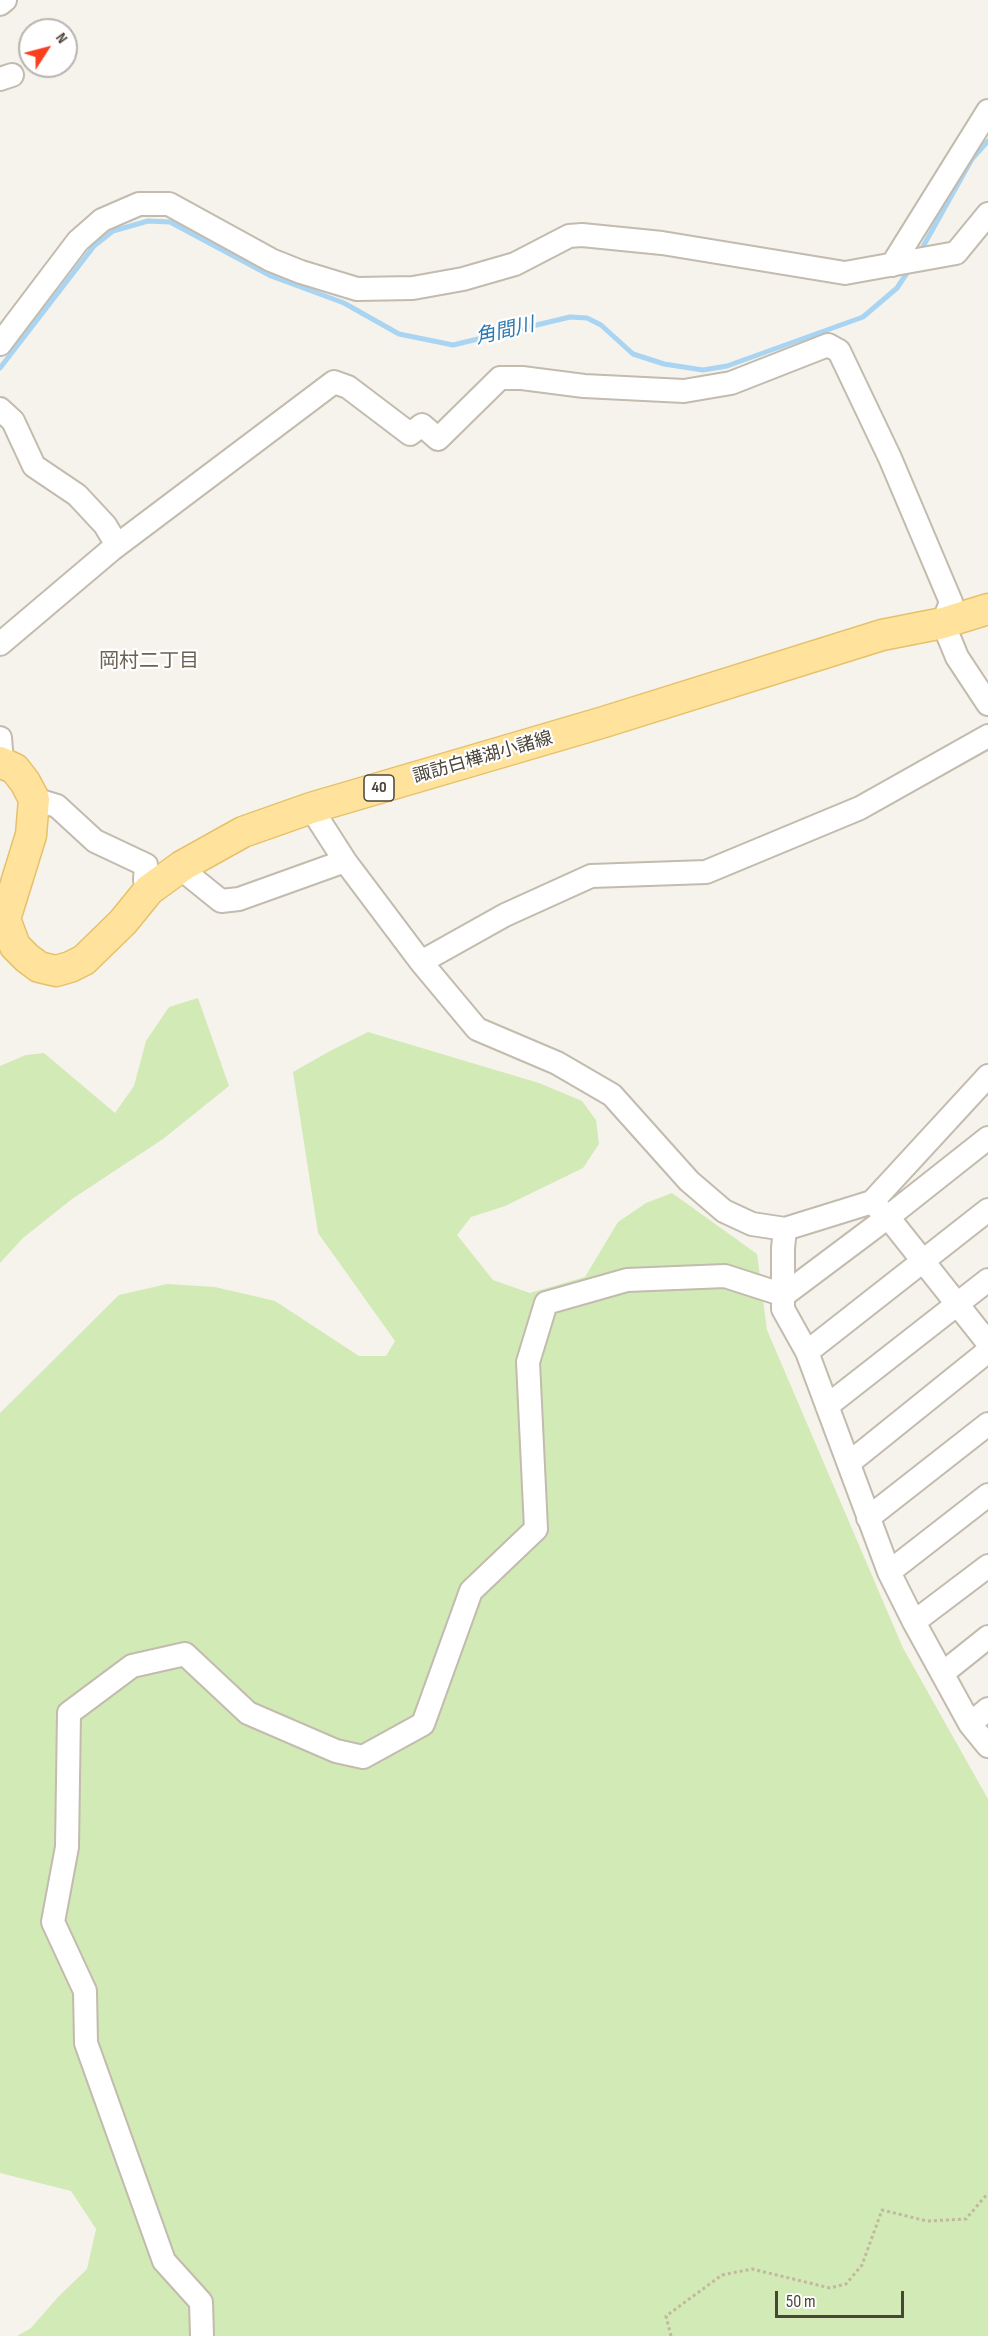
<!DOCTYPE html>
<meta charset="utf-8">
<style>
body{margin:0}
#map{position:relative;width:988px;height:2336px;overflow:hidden;background:#f6f3ec;font-family:"Sofia Sans Condensed",sans-serif}
canvas{display:block}
.north{position:absolute;left:18px;top:18px;width:60px;height:60px;box-sizing:border-box;background:#fff;border:2px solid #b7b4b0;border-radius:50%;rotate:54deg;font-size:16px;font-weight:700;line-height:24px;text-align:center;color:#4b4439}
.north::after{content:'';display:block;margin:auto;width:21px;height:27px;background:#fc3f1d;clip-path:polygon(50% 0,100% 100%,50% 72%,0 100%)}
.scale{position:absolute;left:775px;top:2291px;width:129px;height:27px;box-sizing:border-box;border:3px solid #4b4439;border-top:0;padding-left:8px;font-size:18px;line-height:21px;white-space:nowrap;color:#4b4439;-webkit-text-stroke:4px #fff;paint-order:stroke}
</style>
<div id="map">
<canvas width="988" height="2336"></canvas>
<div class="north">N</div>
<div class="scale">50 m</div>
</div>
<script>
const context = document.querySelector('canvas').getContext('2d');
context.lineJoin = 'round';
function fill(path, color) { context.fillStyle = color; context.fill(path, 'evenodd'); }
const poly = rows => new Path2D(rows.map(r => 'M' + r).join(''));
function stroke(path, color, width, dash) { context.strokeStyle = color; context.lineWidth = width; context.lineCap = dash ? 'butt' : 'round'; context.setLineDash(dash || []); context.stroke(path); }
function label(font, color, halo, rows, align = 'center') {
  context.font = font + ' "Sofia Sans Condensed","Noto Sans JP",sans-serif'; context.lineWidth = 4.5; context.setLineDash([]); context.textBaseline = 'middle'; context.strokeStyle = halo; context.fillStyle = color; for (const [text, x, y, turn = 0] of rows) {
    context.save(); context.translate(x, y); context.rotate((+turn || 0) * Math.PI / 180); context.textAlign = isNaN(turn) ? turn : align; if (halo) context.strokeText(text, 0, 0); context.fillText(text, 0, 0); context.restore();
  }
}
fill(poly([
 [198,998,229,1086,163,1139,72,1199,23,1238,0,1263,0,1066,26,1055,44,1053,115,1113,134,1086,146,1041,169,1007],
 [368,1032,539,1083,582,1101,596,1120,599,1144,583,1168,505,1206,471,1217,457,1235,493,1280,530,1293,585,1277,618,1222,646,1203,672,1193,757,1254,767,1330,903,1648,988,1799,988,2336,17,2336,31,2328,58,2297,87,2269,96,2229,71,2191,0,2173,0,1413,119,1295,167,1284,215,1287,275,1301,359,1356,386,1356,395,1341,318,1233,293,1072,330,1051]
]), '#d2eab5');
stroke(poly([
 [920,252,972,159,988,141],
 [0,368,94,246,113,231,148,221,170,222,271,276,344,303,399,334,453,345,570,317,587,318,601,325,633,354,664,364,703,370,727,366,863,317,897,288,911,267]
]), '#a9d4f2', 5);
const minor = poly([
 [0,4,5,0],
 [0,79,12,75],
 [892,265,988,111],
 [0,344,78,241,102,220,139,204,169,204,271,260,301,272,357,289,413,288,463,279,515,264,569,236,582,235,662,243,845,273,956,253,988,214],
 [0,409,13,421,34,466,77,495,105,525,117,545,0,644],
 [111,550,334,382,348,387,410,434,422,425,438,439,500,378,522,378,584,386,684,391,731,383,828,345,839,351,890,458,951,602,943,623,957,657,988,704],
 [0,738,2,762],
 [34,799,57,806,95,841,146,865,145,880,149,890],
 [311,808,345,861,421,962,477,1029,557,1063,612,1095,689,1181,724,1211,752,1224,785,1229,872,1202,988,1076],
 [190,876,221,901,239,899,345,861],
 [421,962,505,915,591,876,706,872,860,808,988,736],
 [877,1207,888,1217,988,1343],
 [785,1229,783,1248,783,1309,807,1352,889,1572,914,1622,970,1724,988,1746],
 [807,1352,988,1210],
 [827,1406,988,1280],
 [849,1463,988,1351],
 [868,1518,988,1424],
 [889,1572,988,1495],
 [914,1622,988,1566],
 [943,1673,988,1637],
 [970,1724,988,1709],
 [202,2336,201,2302,164,2261,86,2043,85,1991,53,1922,67,1847,69,1713,132,1666,185,1654,248,1713,336,1751,363,1757,423,1724,471,1591,536,1529,528,1362,546,1303,627,1280,725,1276,784,1295,888,1217,988,1138]
]);
const major = poly([
 [0,762,15,769,25,782,34,799,31,835,5,919,15,946,27,958,39,967,56,971,70,967,84,960,123,922,149,890,182,866,243,832,311,808,604,722,882,635,943,623,988,609]
]);
stroke(minor, '#c2bbae', 26);
stroke(major, '#e6c16a', 33);
stroke(poly([
 [671,2336,666,2316,722,2275,752,2269,830,2288,846,2284,862,2265,882,2210,927,2221,966,2219,988,2193]
]), '#c4b79f', 3, [3, 3]);
stroke(minor, '#fff', 22);
stroke(major, '#ffe39c', 30);
for (const [x, y, w] of [
 [379,788,30]
]) { const box = new Path2D(); box.roundRect(x - w / 2, y - 13, w, 26, 4.5); context.fillStyle = '#fff'; context.fill(box); stroke(box, '#4b4439', 1.5); }
label('bold 16px', '#4b4439', null, [
 ["40",379,788]
]);
label('18px', '#4b4439', '#fff', [
 ["諏訪白樺湖小諸線",483,758,-16]
]);
label('italic 20px', '#2e7ab2', '#fff', [
 ["角間川",505,332,-13]
]);
label('20px', '#6e6250', '#fff', [
 ["岡村二丁目",149,662]
]);
</script>
